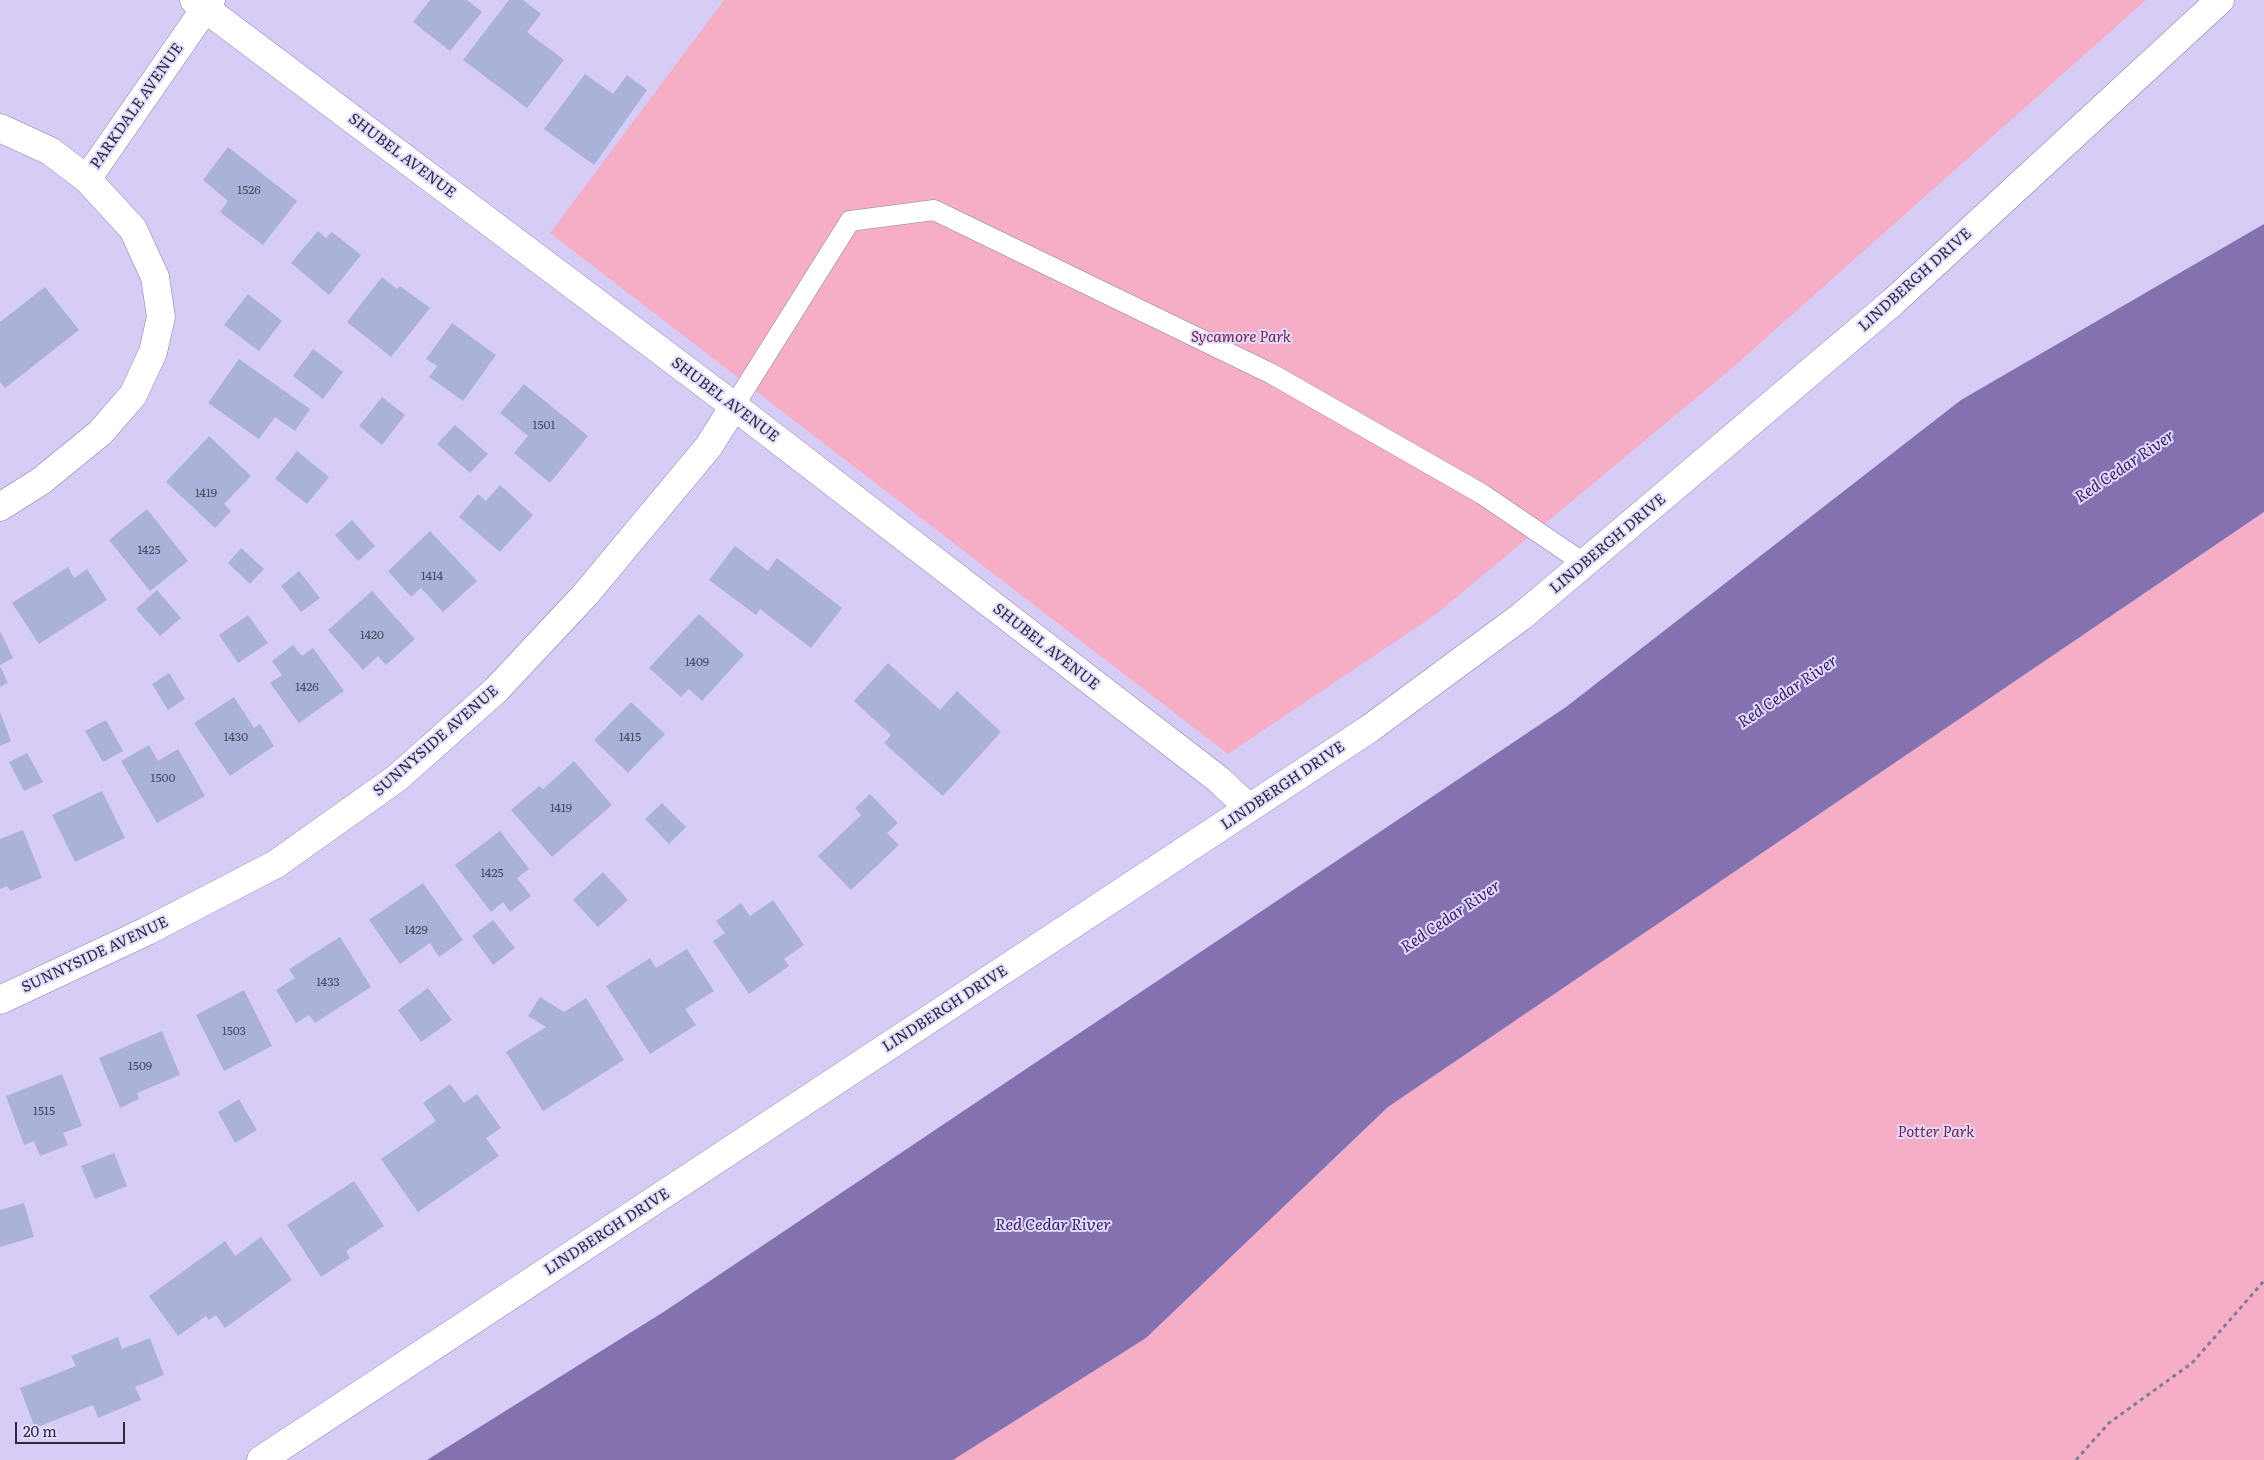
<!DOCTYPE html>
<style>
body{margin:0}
#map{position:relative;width:2264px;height:1460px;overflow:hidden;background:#d7ccf6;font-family:Literata,serif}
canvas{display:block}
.scale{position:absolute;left:15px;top:1422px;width:110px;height:22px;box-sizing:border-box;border:2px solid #2e2a3a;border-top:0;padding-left:6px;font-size:15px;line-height:18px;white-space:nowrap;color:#2e2a3a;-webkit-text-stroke:4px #e3dbfd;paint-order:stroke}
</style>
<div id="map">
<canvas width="2264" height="1460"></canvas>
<div class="scale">20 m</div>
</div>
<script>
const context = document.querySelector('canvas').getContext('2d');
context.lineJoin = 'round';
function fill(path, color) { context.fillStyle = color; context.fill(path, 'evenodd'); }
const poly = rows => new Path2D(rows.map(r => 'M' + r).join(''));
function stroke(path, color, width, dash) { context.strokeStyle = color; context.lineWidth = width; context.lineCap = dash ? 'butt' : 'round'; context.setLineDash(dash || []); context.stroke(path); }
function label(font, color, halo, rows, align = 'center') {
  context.font = font + ' Literata,serif'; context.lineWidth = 4; context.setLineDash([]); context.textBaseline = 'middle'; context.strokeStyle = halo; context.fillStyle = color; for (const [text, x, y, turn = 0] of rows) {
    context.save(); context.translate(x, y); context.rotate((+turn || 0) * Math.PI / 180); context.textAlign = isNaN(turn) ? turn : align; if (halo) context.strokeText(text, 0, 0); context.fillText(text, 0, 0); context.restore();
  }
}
fill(poly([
 [724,0,2146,0,1731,369,1435,615,1228,754,550,233],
 [2264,512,2264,1460,953,1460,1146,1338,1388,1107]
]), '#f6aec7');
fill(poly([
 [2264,224,2264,512,1388,1107,1146,1338,953,1460,427,1460,665,1311,1566,707,1961,400]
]), '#8472b0');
fill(poly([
 [430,0,467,0,482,12,450,51,413,22],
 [509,0,523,0,541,14,527,32,564,60,527,108,463,60],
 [585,74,613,94,627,75,647,90,594,165,544,129],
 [228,147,297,201,263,245,220,212,228,201,203,180],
 [318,231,326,238,332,232,361,255,329,295,291,263],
 [382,277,397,289,400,286,430,308,391,357,347,322],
 [45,287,79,330,5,388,0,382,0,322],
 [248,294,282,321,259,351,224,325],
 [452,323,496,355,463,401,429,377,437,366,426,359],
 [313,349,343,372,323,399,293,376],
 [239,359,310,409,295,431,275,417,259,439,208,403],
 [524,384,588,436,550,483,514,453,528,436,500,413],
 [382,397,405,415,382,445,359,426],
 [455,425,488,454,470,473,437,444],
 [209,436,251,476,224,504,231,511,215,528,166,482],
 [297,451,329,477,307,504,275,479],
 [500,485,533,515,500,552,459,517,478,494,486,501],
 [147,509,188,561,150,591,109,540],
 [352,520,375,546,358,561,335,535],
 [430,531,477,581,443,612,421,588,411,597,388,571],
 [735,546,768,571,777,558,842,608,811,648,760,609,756,615,709,580],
 [241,548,264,569,250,584,228,563],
 [68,567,74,578,87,569,107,600,39,644,12,603],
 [299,571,320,598,301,612,281,586],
 [157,590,181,618,160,636,136,609],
 [372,591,415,639,386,665,378,656,363,670,328,630],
 [699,614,744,655,702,701,689,689,681,697,649,668],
 [248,615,268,643,238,663,219,635],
 [0,631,13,658,0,665],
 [293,645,302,656,313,648,344,691,299,723,270,683,282,675,272,661],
 [888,663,940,710,957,691,1001,732,943,796,884,743,891,735,854,701],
 [0,666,8,683,0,687],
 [169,673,185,699,168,710,152,684],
 [234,697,254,728,260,724,274,746,230,776,194,723],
 [631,702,665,734,628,773,594,740],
 [0,712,11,741,0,746],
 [106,720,123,751,103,762,85,731],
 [149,745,158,761,178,749,205,796,157,823,121,761],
 [27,753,43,782,24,791,9,762],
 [574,761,612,805,552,857,511,810,539,786,543,789],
 [102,791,125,838,75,862,52,815],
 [870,794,898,823,887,833,899,845,851,890,818,856,861,815,855,808],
 [662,803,686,827,669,844,645,819],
 [23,830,42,878,10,891,7,886,0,889,0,839],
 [500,831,529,869,517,878,531,896,510,912,503,902,491,912,455,865],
 [603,872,628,900,598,927,573,900],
 [423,883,463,940,439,957,430,943,400,964,369,920],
 [773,900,804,945,784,959,789,966,749,994,713,941,725,933,716,921,741,903,750,916],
 [493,920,515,948,493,965,472,936],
 [340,937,371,987,315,1023,309,1015,296,1023,276,990,295,978,289,969],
 [687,949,714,991,685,1009,696,1025,650,1054,606,986,650,958,656,968],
 [428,988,452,1020,421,1042,398,1010],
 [244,990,272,1046,224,1071,196,1015],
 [540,997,564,1012,586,998,624,1060,543,1111,506,1052,546,1027,528,1016],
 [162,1031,180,1075,137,1093,139,1099,120,1108,99,1058],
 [62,1074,82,1126,63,1133,68,1145,40,1156,34,1141,24,1145,6,1096],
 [450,1084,464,1103,477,1094,501,1128,486,1138,499,1156,418,1212,381,1159,436,1121,423,1103],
 [239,1099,257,1130,235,1143,218,1112],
 [114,1153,127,1186,95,1199,81,1166],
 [354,1181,384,1226,346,1251,350,1258,321,1277,287,1225],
 [24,1203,34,1237,0,1247,0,1210],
 [261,1237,292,1280,225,1328,216,1315,209,1320,206,1316,178,1336,149,1296,225,1241,235,1256],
 [118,1337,122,1349,150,1338,164,1375,135,1387,141,1400,98,1418,93,1405,35,1428,20,1388,76,1366,71,1356]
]), '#aab2da');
const service = poly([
 [734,406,850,221,934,210,1272,374,1482,494,1585,564]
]);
const minor = poly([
 [194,0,734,406,1218,779,1249,808],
 [0,128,50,151,87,179,133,229,155,277,161,317,153,352,133,395,100,433,41,481,0,507],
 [87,179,211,0],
 [0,1000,147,931,276,864,397,778,496,690,585,595,709,446,734,406],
 [261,1460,1369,729,1522,616,1894,301,2220,0]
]);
stroke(service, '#887ea5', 21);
stroke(minor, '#887ea5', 29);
stroke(poly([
 [2076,1460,2109,1423,2192,1363,2264,1281]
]), '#827b98', 3, [4, 4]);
stroke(service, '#fff', 20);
stroke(minor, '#fff', 28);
label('12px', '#4d4c62', null, [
 ["1526",249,190],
 ["1501",544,425],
 ["1419",206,493],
 ["1425",149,550],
 ["1414",432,576],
 ["1420",372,635],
 ["1409",697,662],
 ["1426",307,687],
 ["1430",236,737],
 ["1415",630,737],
 ["1500",163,778],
 ["1419",561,808],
 ["1425",492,873],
 ["1429",416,930],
 ["1433",328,982],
 ["1503",234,1031],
 ["1509",140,1066],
 ["1515",44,1111]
]);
label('15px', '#2e2a3a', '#e3dbfd', [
 ["PARKDALE AVENUE",137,106,-55],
 ["SHUBEL AVENUE",402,156,37],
 ["LINDBERGH DRIVE",1915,280,-42],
 ["SHUBEL AVENUE",725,400,37],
 ["LINDBERGH DRIVE",1608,544,-40],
 ["SHUBEL AVENUE",1046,647,38],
 ["SUNNYSIDE AVENUE",436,741,-41],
 ["LINDBERGH DRIVE",1283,786,-34],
 ["SUNNYSIDE AVENUE",95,955,-25],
 ["LINDBERGH DRIVE",945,1009,-33],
 ["LINDBERGH DRIVE",607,1232,-33]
]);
label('italic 15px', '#772148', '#e3dbfd', [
 ["Sycamore Park",1241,338],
 ["Potter Park",1936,1133]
]);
label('italic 16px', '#381965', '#e3dbfd', [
 ["Red Cedar River",2125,467,-34],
 ["Red Cedar River",1788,692,-34],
 ["Red Cedar River",1451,917,-34],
 ["Red Cedar River",1053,1225]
]);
</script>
